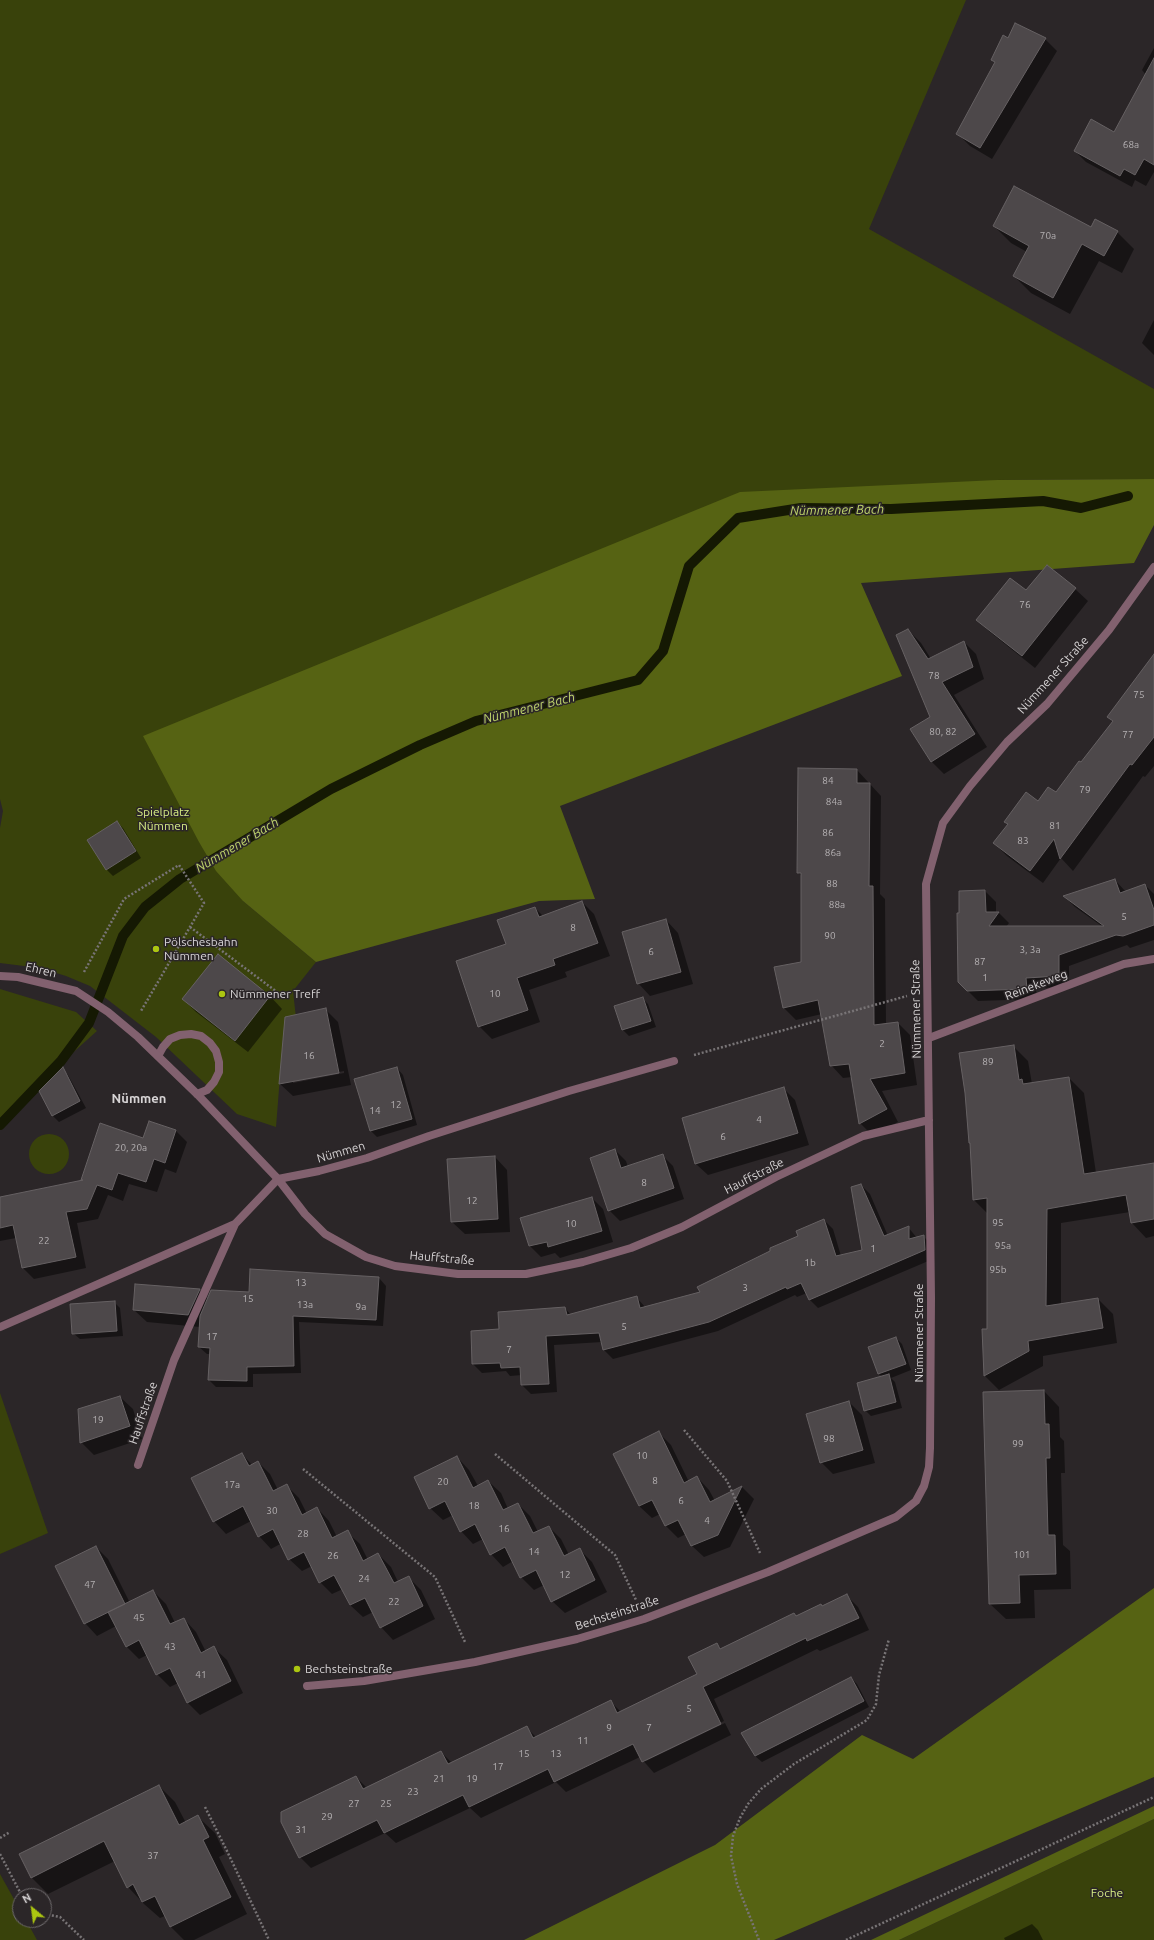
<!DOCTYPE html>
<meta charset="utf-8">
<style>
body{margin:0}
#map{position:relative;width:1154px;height:1940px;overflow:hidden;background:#2b2628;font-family:Ubuntu,sans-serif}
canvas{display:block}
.north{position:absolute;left:12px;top:1888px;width:40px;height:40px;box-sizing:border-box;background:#2b2628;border:1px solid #6f6b6d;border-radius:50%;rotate:331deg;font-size:11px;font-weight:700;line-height:16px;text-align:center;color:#d6d3d4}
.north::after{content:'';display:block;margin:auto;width:14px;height:18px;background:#acc611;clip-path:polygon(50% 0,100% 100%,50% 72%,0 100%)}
</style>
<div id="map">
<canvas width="1154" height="1940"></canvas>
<div class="north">N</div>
</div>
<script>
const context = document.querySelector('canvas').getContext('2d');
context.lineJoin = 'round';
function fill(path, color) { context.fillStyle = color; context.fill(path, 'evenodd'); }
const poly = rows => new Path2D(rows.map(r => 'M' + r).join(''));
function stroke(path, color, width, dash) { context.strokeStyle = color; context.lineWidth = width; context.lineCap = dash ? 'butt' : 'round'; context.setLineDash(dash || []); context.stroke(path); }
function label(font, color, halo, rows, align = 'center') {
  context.font = font + ' Ubuntu,sans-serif'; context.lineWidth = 3; context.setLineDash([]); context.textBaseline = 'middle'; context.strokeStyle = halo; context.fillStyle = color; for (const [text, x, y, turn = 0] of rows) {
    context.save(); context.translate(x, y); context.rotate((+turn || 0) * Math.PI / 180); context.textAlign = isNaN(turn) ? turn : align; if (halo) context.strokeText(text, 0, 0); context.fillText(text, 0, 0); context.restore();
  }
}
fill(poly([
 [0,0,966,0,869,229,1154,389,1154,479,997,480,243,901,316,962,293,991,298,1036,283,1039,276,1127,237,1114,156,1037,90,986,66,976,40,968,0,963,0,828,3,811,0,799],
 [0,989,76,1012,97,1031,0,1118],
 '29 1154a20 20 0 1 1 40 0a20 20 0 1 1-40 0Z',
 [0,1393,48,1533,0,1554],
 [1154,1819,1154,1940,899,1940],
 [0,1874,20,1910,20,1920,26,1920,37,1940,0,1940]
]), '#39420b');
fill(poly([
 [1154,479,1154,525,1134,563,861,583,902,676,560,806,595,899,539,901,316,962,243,901,216,871,199,842,143,736,740,492,997,480],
 [1154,1588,1154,1777,774,1940,524,1940,715,1845,862,1735,913,1759],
 [1154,1806,1154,1819,899,1940,871,1940]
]), '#566313');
fill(poly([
 [1009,39,1045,39,1057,51,992,159,970,146,958,134,995,63,992,60],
 [1154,48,1154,172,1146,186,1135,180,1132,187,1086,162,1075,151,1115,134,1146,75,1142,70],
 [994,226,1091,228,1117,232,1134,249,1122,273,1099,261,1070,314,1031,293,1014,276,1027,252,1011,243],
 [1154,320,1154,355,1142,343],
 [1075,589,1088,601,1035,668,990,632,977,620],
 [908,630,921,643,931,659,964,642,976,654,984,679,954,695,987,747,944,774,932,762,911,730,931,717],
 [1154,660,1154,766,1145,777,1143,776,1073,871,1061,858,1043,883,1007,856,994,843,1038,803,1056,794,1113,722,1108,717],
 [857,770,881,796,880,894,885,899,886,1025,898,1023,910,1035,917,1085,882,1091,898,1122,872,1135,860,1123,852,1077,843,1078,831,1065,822,1014,796,1020,784,1008,802,963,802,877,798,872],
 [117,822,123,828,141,858,113,876,107,870,89,840],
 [1115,880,1126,892,1145,885,1154,894,1154,940,1130,948,1127,945,1069,966,1069,987,1036,988,1037,999,978,1001,959,982,960,914,985,891,996,902,996,913,999,913,1009,923,1006,927,1103,927,1075,907,1065,897],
 [582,902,594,914,610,956,565,972,567,977,529,990,540,1022,492,1039,479,1026,535,908,543,916],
 [666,920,678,933,693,984,650,996,638,983],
 [270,996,282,1009,248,1052,196,1012,183,999],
 [642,998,648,1004,656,1027,629,1036,623,1030,615,1007],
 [325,1009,338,1022,351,1085,293,1096,280,1084,286,1018],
 [344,1071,344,1073,293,1083,293,1081],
 [1013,1046,1028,1061,1032,1084,1069,1078,1084,1093,1096,1173,1154,1164,1154,1236,1146,1238,1132,1223,1130,1212,1061,1223,1061,1305,1098,1299,1113,1314,1117,1343,1043,1356,1043,1366,999,1390,985,1376,983,1330,988,1330,988,1214,974,1200,971,1144,970,1143],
 [397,1068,403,1075,417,1125,377,1137,371,1131],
 [63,1069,68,1075,86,1108,59,1122,53,1116,41,1092],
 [783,1088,795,1100,809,1145,708,1175,696,1164],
 [150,1122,176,1131,187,1142,176,1173,165,1169,157,1192,129,1184,123,1201,108,1195,98,1219,77,1223,86,1268,34,1279,23,1268,16,1238,0,1241,0,1199,84,1181,144,1139],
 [615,1150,626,1161,628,1167,662,1155,673,1166,684,1199,620,1221,609,1210],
 [495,1157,507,1170,510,1232,465,1234,452,1222],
 [861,1185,870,1194,888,1236,908,1227,917,1238,923,1236,932,1245,933,1259,818,1308,810,1300,807,1293,797,1297,795,1295,718,1331,613,1359,604,1350,602,1342,554,1345,557,1392,531,1394,522,1385,522,1375,510,1376,506,1371,482,1373,473,1364,500,1330,565,1308,571,1315,637,1298,646,1308,701,1293,800,1237,824,1220,833,1229,841,1256,864,1251],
 [592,1198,603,1209,613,1242,560,1258,555,1253,541,1257,530,1246,522,1218],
 [379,1278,386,1286,383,1326,299,1322,301,1373,253,1374,253,1387,216,1387,209,1380,211,1354,207,1354,199,1347,200,1327,147,1322,134,1310,199,1290,208,1300],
 [114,1302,120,1308,123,1336,80,1339,73,1333],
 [896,1338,902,1344,911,1370,891,1378,895,1382,902,1408,871,1416,865,1410,883,1377,879,1374],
 [1044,1391,1059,1407,1060,1437,1064,1441,1065,1473,1061,1473,1063,1545,1070,1551,1071,1589,1034,1590,1035,1618,1006,1619,990,1604],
 [120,1397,133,1409,142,1439,94,1455,81,1442],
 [849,1402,862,1415,875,1463,833,1474,821,1462],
 [658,1432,671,1445,689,1482,697,1477,709,1490,715,1501,742,1487,754,1499,730,1547,704,1557,691,1545,686,1534,678,1538,665,1525,660,1514,652,1518,639,1506],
 [242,1454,252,1465,258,1462,270,1474,278,1490,287,1486,299,1498,307,1514,317,1508,329,1521,337,1537,347,1532,360,1544,368,1560,378,1554,391,1567,398,1582,408,1577,421,1590,435,1619,393,1640,381,1627,373,1612,363,1617,350,1605,343,1589,332,1594,320,1582,312,1566,302,1571,289,1559,282,1543,271,1549,259,1536,251,1521,226,1534,214,1521],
 [457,1457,469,1470,478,1486,488,1481,501,1493,508,1509,518,1504,530,1516,538,1532,549,1527,561,1539,569,1555,579,1549,592,1562,607,1592,565,1613,552,1601,544,1585,534,1590,521,1577,513,1561,503,1567,491,1554,483,1539,473,1544,461,1531,453,1515,443,1520,430,1508],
 [96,1547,108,1559,130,1603,153,1591,166,1604,175,1623,184,1619,196,1632,206,1652,214,1648,227,1660,243,1693,200,1715,187,1702,178,1683,170,1687,157,1674,147,1655,139,1659,126,1646,116,1626,97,1636,85,1623],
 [847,1596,858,1607,869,1630,820,1651,817,1649,714,1699,724,1721,646,1759,646,1761,725,1723,731,1735,654,1773,640,1757,566,1792,556,1782,481,1818,470,1808,396,1843,385,1833,311,1868,300,1857,356,1777,367,1788,441,1752,452,1763,526,1727,537,1738,611,1702,621,1712,698,1675,716,1644,722,1649],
 [851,1678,857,1684,869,1707,762,1762,755,1756,743,1733],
 [159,1786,175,1802,186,1823,198,1817,215,1833,225,1854,219,1857,247,1914,194,1940,184,1940,171,1927,165,1916,160,1918,144,1904,128,1887,115,1861,48,1894,31,1877],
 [1032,1924,1038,1930,1043,1940,1005,1940,1004,1938]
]), '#0007');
stroke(poly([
 [0,1125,61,1061,89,1023,123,936,145,907,180,879,331,789,420,745,476,721,638,680,663,651,689,566,738,518,801,508,891,509,1043,501,1081,508,1128,496]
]), '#151903', 10);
const building = poly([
 [1015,23,1046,38,980,148,956,134,995,62,991,60,1003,35,1008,38,1015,23],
 [1154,58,1154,165,1144,159,1135,175,1124,169,1120,176,1074,151,1091,119,1114,132,1154,58],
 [1014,186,1091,227,1095,219,1118,231,1104,256,1082,244,1053,298,1013,276,1029,246,993,226,1014,186],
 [1047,565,1076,588,1022,656,976,620,1010,578,1026,590,1047,565],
 [908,629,928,659,964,641,973,667,942,682,975,734,931,762,910,729,930,717,896,635,908,629],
 [1154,654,1154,737,1132,765,1130,764,1060,859,1054,839,1030,871,993,843,1008,824,1004,822,1026,792,1038,801,1048,787,1056,792,1079,761,1081,762,1113,721,1107,717,1154,654],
 [798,768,857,769,857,783,870,783,869,886,873,886,874,1025,898,1022,905,1073,870,1079,887,1109,859,1124,849,1064,830,1066,818,1000,783,1008,774,967,801,962,801,873,797,873,798,768],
 [117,821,136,851,106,870,87,840,117,821],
 [1115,879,1120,893,1145,884,1154,910,1154,925,1123,936,1116,935,1059,955,1059,976,1026,978,1027,989,967,991,958,982,957,913,959,913,959,891,985,890,986,912,999,912,989,926,1104,926,1063,896,1115,879],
 [582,901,598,943,553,959,555,965,517,978,528,1010,478,1027,456,961,506,944,497,920,535,907,539,917,582,901],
 [666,919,681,972,637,984,622,932,666,919],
 [218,954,270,996,235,1041,182,999,218,954],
 [643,997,651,1021,622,1030,614,1006,643,997],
 [326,1008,339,1073,279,1084,285,1017,326,1008],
 [1014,1045,1019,1080,1022,1079,1023,1084,1069,1077,1084,1174,1154,1163,1154,1219,1131,1223,1126,1195,1047,1209,1046,1306,1098,1298,1103,1328,1028,1341,1029,1351,984,1376,982,1329,987,1329,987,1198,973,1200,970,1143,969,1143,965,1093,959,1053,1014,1045],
 [63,1067,80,1101,52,1116,39,1091,63,1067],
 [397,1067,412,1119,370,1131,354,1079,397,1067],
 [784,1087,798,1133,695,1164,682,1118,784,1087],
 [149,1121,176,1130,165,1163,154,1159,146,1182,118,1173,112,1190,97,1185,87,1209,66,1212,76,1257,22,1268,13,1225,0,1228,0,1197,83,1180,81,1180,100,1123,143,1138,149,1121],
 [615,1149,621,1168,663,1154,674,1188,608,1211,590,1158,615,1149],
 [495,1156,498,1219,451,1222,447,1159,495,1156],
 [861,1184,884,1236,909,1226,909,1239,924,1235,925,1250,809,1300,801,1283,787,1289,786,1287,709,1322,603,1350,599,1333,546,1336,549,1384,521,1385,520,1367,501,1368,500,1363,472,1364,471,1331,499,1329,498,1312,565,1307,567,1315,637,1296,640,1308,700,1292,697,1287,770,1251,770,1248,798,1236,796,1231,824,1219,836,1256,862,1250,851,1187,861,1184],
 [592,1197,602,1231,548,1247,547,1242,529,1246,520,1218,592,1197],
 [250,1269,379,1277,376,1320,293,1316,294,1366,247,1367,247,1381,208,1380,210,1348,198,1347,200,1316,211,1290,249,1292,250,1269],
 [135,1284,200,1289,188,1315,133,1310,135,1284],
 [115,1301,117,1331,72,1334,70,1304,115,1301],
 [896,1337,906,1364,878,1374,868,1347,896,1337],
 [889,1374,896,1402,864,1411,857,1383,889,1374],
 [1044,1390,1045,1424,1049,1424,1050,1458,1046,1458,1048,1535,1055,1535,1056,1574,1019,1575,1020,1603,989,1604,983,1392,1044,1390],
 [120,1396,130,1426,80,1443,78,1409,120,1396],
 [849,1401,863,1450,820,1463,806,1414,849,1401],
 [659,1431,684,1483,697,1476,710,1502,742,1486,718,1535,691,1546,678,1520,665,1526,652,1500,639,1506,613,1454,659,1431],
 [242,1453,249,1466,258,1461,273,1491,287,1484,302,1515,317,1507,332,1538,348,1530,363,1561,378,1553,394,1583,409,1576,423,1606,380,1628,365,1598,350,1605,334,1575,319,1583,304,1552,288,1560,273,1529,258,1537,243,1506,213,1522,191,1478,242,1453],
 [457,1456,473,1488,488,1480,503,1510,518,1503,533,1533,549,1526,564,1556,580,1548,595,1580,551,1602,536,1570,520,1578,505,1547,490,1555,475,1524,460,1532,445,1501,429,1509,414,1477,457,1456],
 [96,1546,125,1604,84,1624,55,1566,96,1546],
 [153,1590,170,1624,184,1618,201,1653,214,1646,231,1681,187,1703,170,1668,156,1675,139,1640,126,1647,108,1612,153,1590],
 [847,1594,859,1618,807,1641,806,1638,703,1687,721,1724,642,1762,633,1744,554,1782,548,1769,469,1807,463,1795,384,1833,377,1820,299,1858,281,1822,281,1812,356,1776,363,1789,441,1751,448,1764,527,1726,533,1738,611,1700,617,1713,697,1674,688,1657,717,1643,720,1649,794,1613,796,1616,821,1604,822,1606,847,1594],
 [851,1677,864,1701,755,1756,741,1733,851,1677],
 [159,1785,179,1825,198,1815,209,1837,203,1840,231,1897,170,1927,155,1896,142,1902,133,1884,127,1888,104,1841,31,1878,19,1854,159,1785]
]);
fill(building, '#4d484a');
stroke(building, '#666163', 1);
stroke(poly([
 [190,927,277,992],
 [84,972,124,899,179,865,204,903,141,1011],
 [694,1055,907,996],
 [684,1430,727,1481,760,1553],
 [495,1454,615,1555,636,1600],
 [303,1469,435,1577,465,1642],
 [205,1807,227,1851,269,1940],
 [0,1838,10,1832],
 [0,1854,22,1896],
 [44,1914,60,1917,84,1940],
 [759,1940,737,1884,731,1856,733,1836,740,1818,748,1804,761,1789,794,1764,867,1720,876,1704,879,1675,889,1639],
 [846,1940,1154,1797]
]), '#787476', 2.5, [2, 2]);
stroke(poly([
 [929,1038,1124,964,1154,959],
 [158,1056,163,1047,170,1039,180,1035,191,1034,201,1036,210,1043,216,1051,219,1062,219,1072,214,1082,207,1090,197,1094],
 [0,1327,235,1224],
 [138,1465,174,1360,235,1224,278,1179]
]), '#82616f', 8);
stroke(poly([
 [0,976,18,977,76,991,108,1012,138,1037,197,1094,278,1179,305,1214,325,1234,366,1257,395,1266,458,1274,526,1274,583,1262,631,1248,682,1227,776,1177,863,1136,929,1120],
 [278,1179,319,1171,367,1158,429,1136,569,1091,674,1061],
 [307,1686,364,1681,475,1662,577,1639,644,1619,768,1572,896,1517,916,1501,924,1486,929,1467,930,1448,931,1298,926,884,943,823,970,786,1007,742,1047,704,1109,630,1154,567]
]), '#82616f', 8);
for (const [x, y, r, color] of [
 [156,949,4,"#acc611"],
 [222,994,4,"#acc611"],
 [297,1669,4,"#acc611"]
]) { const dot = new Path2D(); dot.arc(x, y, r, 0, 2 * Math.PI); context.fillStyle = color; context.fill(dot); stroke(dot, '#2b2628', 1.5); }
label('10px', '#b4b0b2', null, [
 ["68a",1131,145],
 ["70a",1048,236],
 ["76",1025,605],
 ["78",934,676],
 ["75",1139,695],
 ["80, 82",943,732],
 ["77",1128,735],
 ["84",828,781],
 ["79",1085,790],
 ["84a",834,802],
 ["81",1055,826],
 ["86",828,833],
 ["83",1023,841],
 ["86a",833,853],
 ["88",832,884],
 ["88a",837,905],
 ["5",1124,917],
 ["8",573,928],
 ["90",830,936],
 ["3, 3a",1030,950],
 ["6",651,952],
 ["87",980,962],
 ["1",985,978],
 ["10",495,994],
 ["2",882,1044],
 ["16",309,1056],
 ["89",988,1062],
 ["12",396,1105],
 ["14",375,1111],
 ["4",759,1120],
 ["6",723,1137],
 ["20, 20a",131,1148],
 ["8",644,1183],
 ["12",472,1201],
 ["95",998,1223],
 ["10",571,1224],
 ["22",44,1241],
 ["95a",1003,1246],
 ["1",873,1249],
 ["1b",810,1263],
 ["95b",998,1270],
 ["13",301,1283],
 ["3",745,1288],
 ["15",248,1299],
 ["13a",305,1305],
 ["9a",361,1307],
 ["5",624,1327],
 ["17",212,1337],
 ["7",509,1350],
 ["19",98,1420],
 ["98",829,1439],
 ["99",1018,1444],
 ["10",642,1456],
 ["8",655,1481],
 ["20",443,1482],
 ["17a",232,1485],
 ["6",681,1501],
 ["18",474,1506],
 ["30",272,1511],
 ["4",707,1521],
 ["16",504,1529],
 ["28",303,1534],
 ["14",534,1552],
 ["101",1022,1555],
 ["26",333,1556],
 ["12",565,1575],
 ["24",364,1579],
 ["47",90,1585],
 ["22",394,1602],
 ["45",139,1618],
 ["43",170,1647],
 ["41",201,1675],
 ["5",689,1709],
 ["9",609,1728],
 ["7",649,1728],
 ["11",583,1741],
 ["15",524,1754],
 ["13",556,1754],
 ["17",498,1767],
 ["21",439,1779],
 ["19",472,1779],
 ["23",413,1792],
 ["27",354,1804],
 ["25",386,1804],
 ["29",327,1817],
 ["31",301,1830],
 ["37",153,1856]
]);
label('12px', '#d6d3d4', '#2b2628', [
 ["Nümmener Straße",1053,675,-48],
 ["Ehren",41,970,13],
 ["Reinekeweg",1036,985,-21],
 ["Nümmener Straße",916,1009,-91],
 ["Nümmen",341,1152,-16],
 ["Hauffstraße",754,1176,-27],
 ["Hauffstraße",442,1258,5],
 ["Nümmener Straße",919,1333,-90],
 ["Hauffstraße",143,1413,-71],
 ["Bechsteinstraße",617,1613,-18]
]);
label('12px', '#d7ed84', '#2b2628', [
 ["Spielplatz",163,812],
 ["Nümmen",163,826],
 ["Foche",1107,1893]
]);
label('12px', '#d6d3d4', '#2b2628', [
 ["Pölschesbahn",164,942],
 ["Nümmen",164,956],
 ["Nümmener Treff",230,994],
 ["Bechsteinstraße",305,1669]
], 'left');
label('italic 13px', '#bed36b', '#2b2628', [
 ["Nümmener Bach",837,510,-1],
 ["Nümmener Bach",529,708,-14],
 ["Nümmener Bach",237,845,-31]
]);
label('bold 13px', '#d6d3d4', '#2b2628', [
 ["Nümmen",139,1099]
]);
</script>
